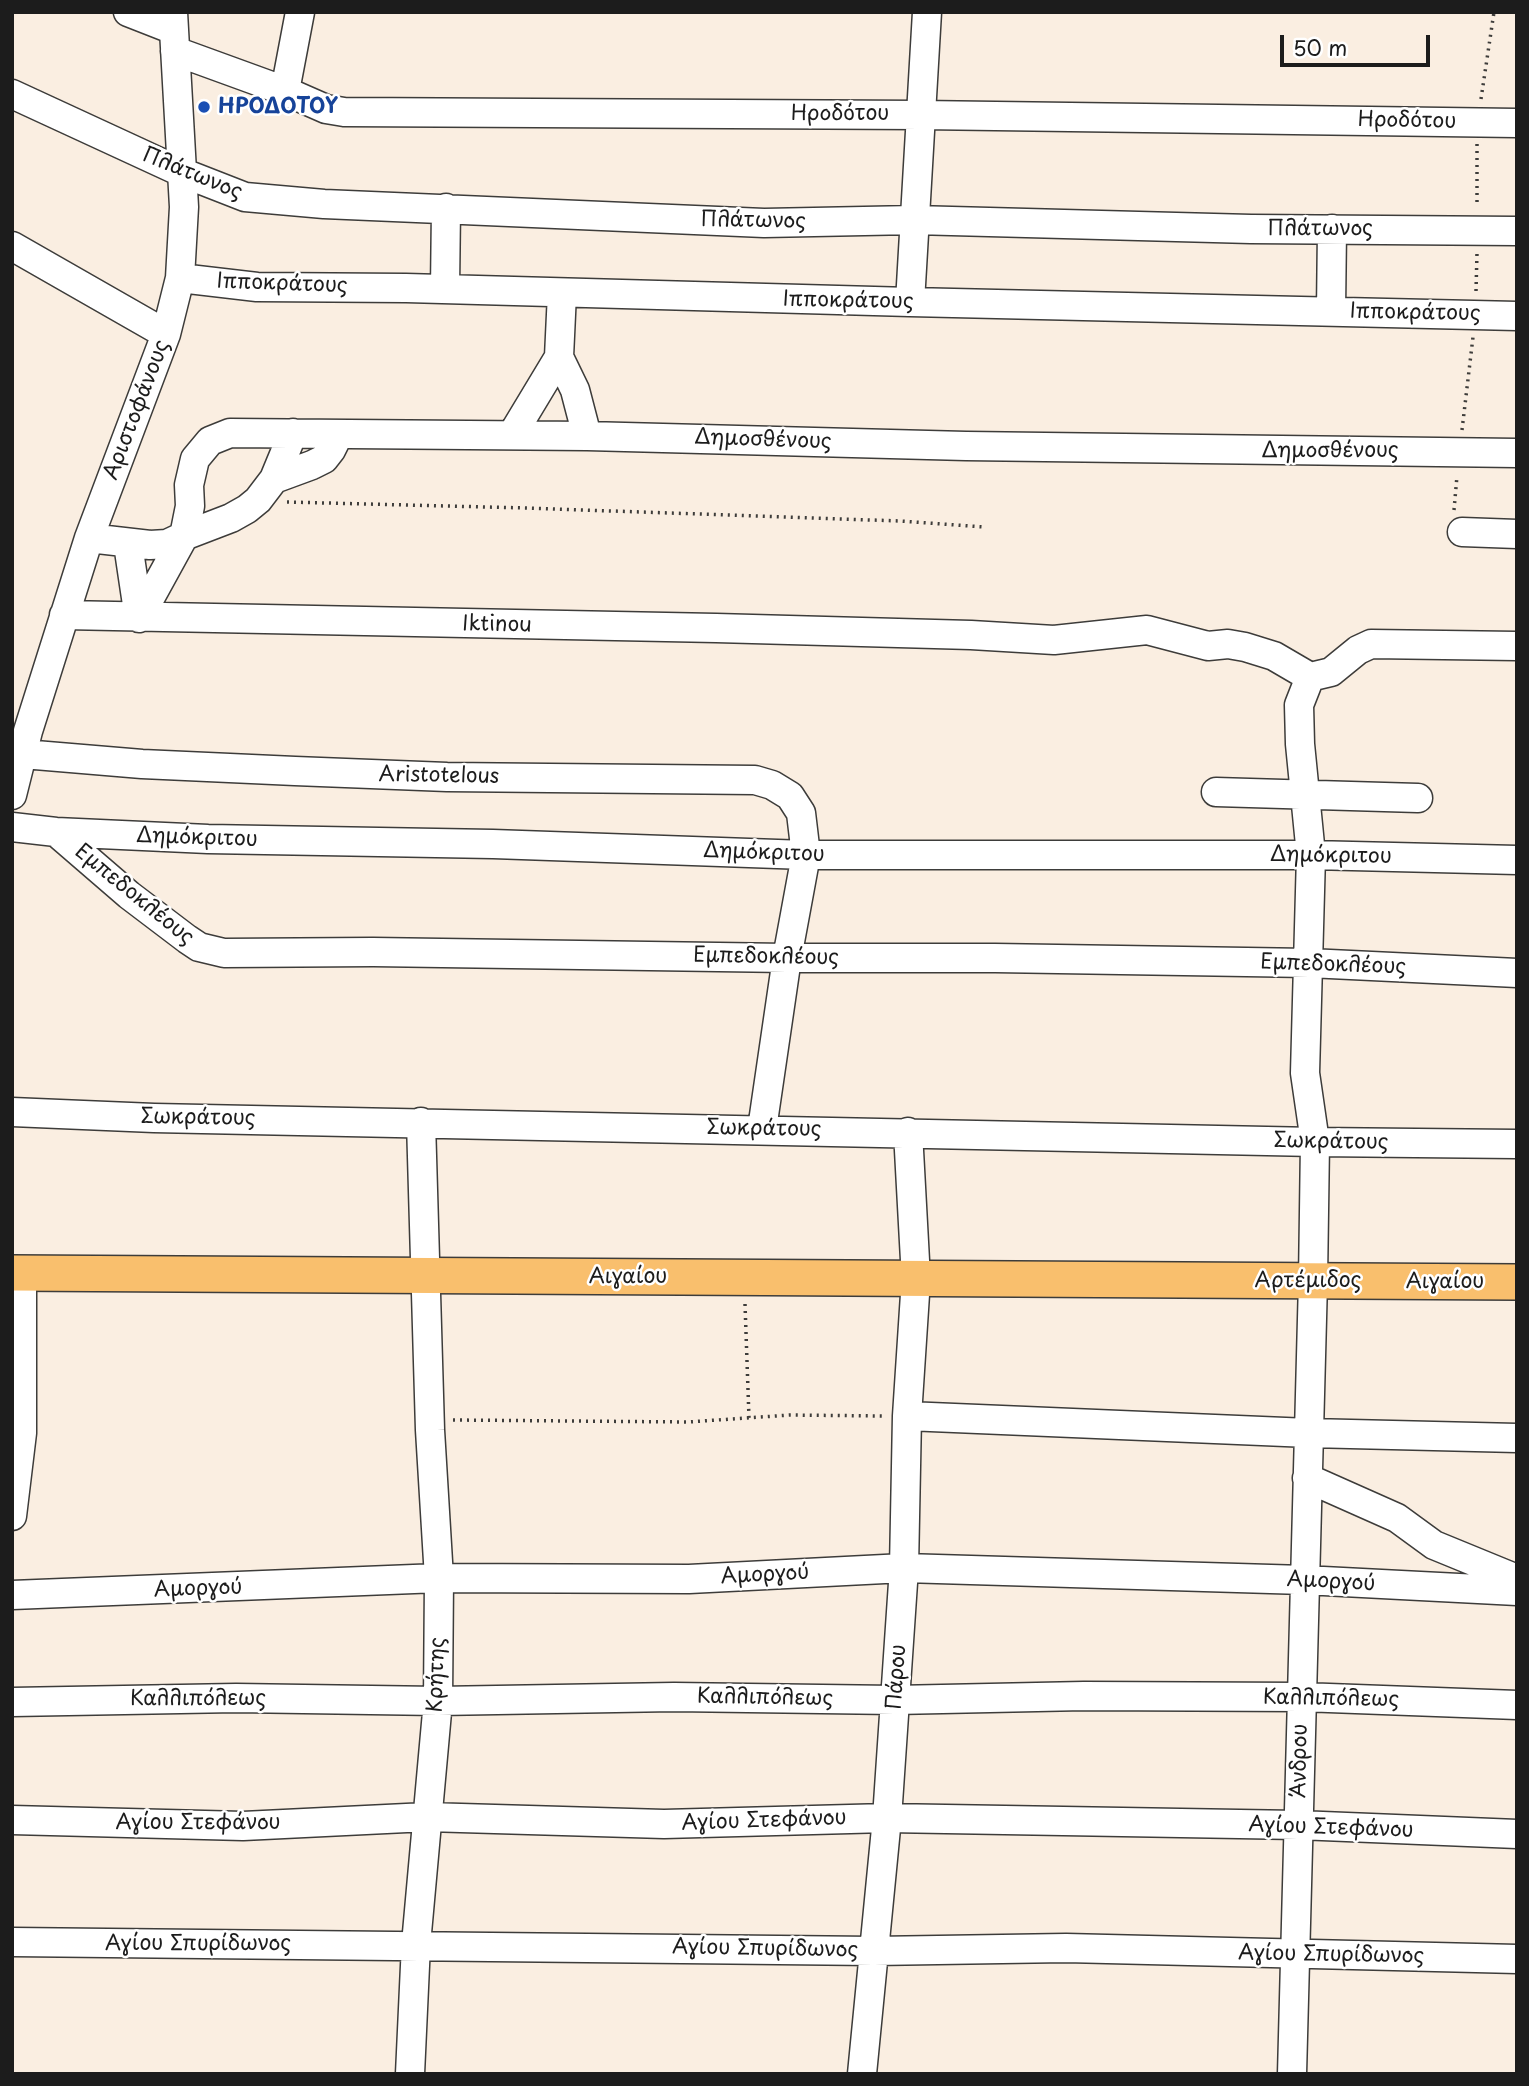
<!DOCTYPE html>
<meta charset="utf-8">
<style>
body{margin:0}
#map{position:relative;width:1529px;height:2086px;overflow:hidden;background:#faeee1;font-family:"Playpen Sans",sans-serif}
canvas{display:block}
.frame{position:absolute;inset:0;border:14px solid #1c1c1c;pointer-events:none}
.scale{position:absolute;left:1280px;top:35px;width:150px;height:32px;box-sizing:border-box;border:4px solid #1c1c1c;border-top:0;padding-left:9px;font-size:21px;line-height:24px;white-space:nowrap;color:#1c1c1c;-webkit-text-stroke:5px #fff;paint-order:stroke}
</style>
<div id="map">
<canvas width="1529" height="2086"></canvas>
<div class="frame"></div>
<div class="scale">50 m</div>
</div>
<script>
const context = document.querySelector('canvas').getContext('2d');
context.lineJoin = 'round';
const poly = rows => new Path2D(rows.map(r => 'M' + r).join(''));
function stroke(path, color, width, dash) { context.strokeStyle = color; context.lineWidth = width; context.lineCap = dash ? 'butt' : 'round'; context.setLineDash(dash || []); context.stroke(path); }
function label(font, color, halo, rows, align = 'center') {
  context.font = font + ' "Playpen Sans",sans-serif'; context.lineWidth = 5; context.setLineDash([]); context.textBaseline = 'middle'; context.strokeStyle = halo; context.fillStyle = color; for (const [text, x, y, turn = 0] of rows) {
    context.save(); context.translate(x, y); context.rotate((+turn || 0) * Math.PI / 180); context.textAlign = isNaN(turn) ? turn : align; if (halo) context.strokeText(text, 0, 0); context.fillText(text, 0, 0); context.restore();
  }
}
const minor = poly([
 [128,12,174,30],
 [175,51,285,91,326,109,344,112,921,115,1517,123],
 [285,91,300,12],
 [12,94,181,172,245,197,324,204,764,223,914,220,1251,229,1517,231],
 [12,246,166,334],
 [180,278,257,287,406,288,910,302,1517,316],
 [445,289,446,208],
 [910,302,927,12],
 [1331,311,1332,229],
 [559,357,575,390,587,436],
 [512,435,559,357,562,293],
 [274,479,312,465,324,459,331,450,339,434],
 [1462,532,1517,534],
 [89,538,150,545,167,544,184,536,190,506,189,485,195,459,210,441,230,433,587,436,966,446,1517,453],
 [128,544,139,618],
 [64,615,716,628,971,635,1054,640,1147,630,1208,646,1228,644,1245,647,1274,656,1310,677],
 [139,618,184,536,231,518,247,509,258,500,274,479,293,433],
 [23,754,142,764,295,771,447,777,755,780,772,785,790,796,801,813,806,855,787,958,762,1129],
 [1216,792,1418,798],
 [12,795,28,731,89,538,166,334,180,278,184,207,173,12],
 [12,827,56,832,208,839,493,844,806,855,1311,855,1517,860],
 [56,832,129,895,187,939,199,947,224,953,373,952,787,958,995,958,1309,963,1517,973],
 [12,1112,154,1118,1315,1142,1517,1144],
 [907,1416,1309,1433,1517,1438],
 [1307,1478,1397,1518,1434,1545,1517,1579],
 [12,1516,22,1433,22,1273],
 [12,1595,439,1578,689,1579,904,1568,1304,1580,1517,1591],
 [12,1702,236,1698,438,1701,674,1697,895,1700,1084,1696,1302,1697,1517,1705],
 [12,1820,243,1826,427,1817,664,1824,887,1818,1298,1825,1517,1834],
 [12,1942,874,1951,1066,1948,1517,1959],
 [410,2074,416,1944,438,1701,439,1578,430,1430,421,1122],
 [862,2074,887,1818,904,1568,907,1416,916,1279,908,1132],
 [1292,2074,1313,1281,1315,1142,1305,1073,1311,855,1300,744,1299,705,1310,677,1331,672,1358,650,1371,644,1517,646]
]);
const major = poly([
 [12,1273,1517,1282]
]);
stroke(minor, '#3d3c3a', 31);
stroke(major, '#3d3c3a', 38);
stroke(poly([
 [1481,99,1494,12],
 [1477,144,1477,207],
 [1476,291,1477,253],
 [1462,430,1473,337],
 [287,502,526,508,900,521,984,527],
 [1454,510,1457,476],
 [745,1304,749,1418],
 [453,1420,688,1422,790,1415,883,1416]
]), '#3d3c3a', 3.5, [2, 5]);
stroke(minor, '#fff', 28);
stroke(major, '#f9bf6d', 35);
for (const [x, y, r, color] of [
 [204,107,7,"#1a4fb4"]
]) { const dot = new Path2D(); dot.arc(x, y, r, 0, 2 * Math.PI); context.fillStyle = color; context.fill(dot); stroke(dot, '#fff', 2.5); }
label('bold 21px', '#164399', '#fff', [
 ["ΗΡΟΔΟΤΟΥ",218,107]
], 'left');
label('21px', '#1c1c1c', '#fff', [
 ["Ηροδότου",840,114],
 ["Ηροδότου",1407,121,1],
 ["Πλάτωνος",192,174,22],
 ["Πλάτωνος",753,221,1],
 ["Πλάτωνος",1320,229],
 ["Ιπποκράτους",282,284,2],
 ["Ιπποκράτους",848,301,1],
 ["Ιπποκράτους",1415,313,1],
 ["Αριστοφάνους",137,410,-69],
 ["Δημοσθένους",763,440,2],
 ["Δημοσθένους",1330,451],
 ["Iktinou",497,625,1],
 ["Aristotelous",439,776,1],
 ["Δημόκριτου",197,838,2],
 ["Δημόκριτου",764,853,2],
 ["Δημόκριτου",1331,856,1],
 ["Εμπεδοκλέους",134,895,39],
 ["Εμπεδοκλέους",766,957,1],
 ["Εμπεδοκλέους",1333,965,2],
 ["Σωκράτους",198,1118,1],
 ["Σωκράτους",764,1129,1],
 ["Σωκράτους",1331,1142,1],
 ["Αιγαίου",628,1277],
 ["Αρτέμιδος",1308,1281],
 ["Αιγαίου",1445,1282],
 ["Αμοργού",765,1575,-3],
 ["Αμοργού",1331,1582,3],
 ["Αμοργού",198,1589,-2],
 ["Κρήτης",437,1675,-88],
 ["Πάρου",897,1677,-86],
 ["Καλλιπόλεως",765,1698,1],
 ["Καλλιπόλεως",198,1699],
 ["Καλλιπόλεως",1331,1699,1],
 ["Άνδρου",1300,1761,-89],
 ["Αγίου Στεφάνου",764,1821,-2],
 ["Αγίου Στεφάνου",198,1823],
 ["Αγίου Στεφάνου",1331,1828,2],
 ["Αγίου Σπυρίδωνος",198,1944],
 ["Αγίου Σπυρίδωνος",765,1949,1],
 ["Αγίου Σπυρίδωνος",1331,1955,1]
]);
</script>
